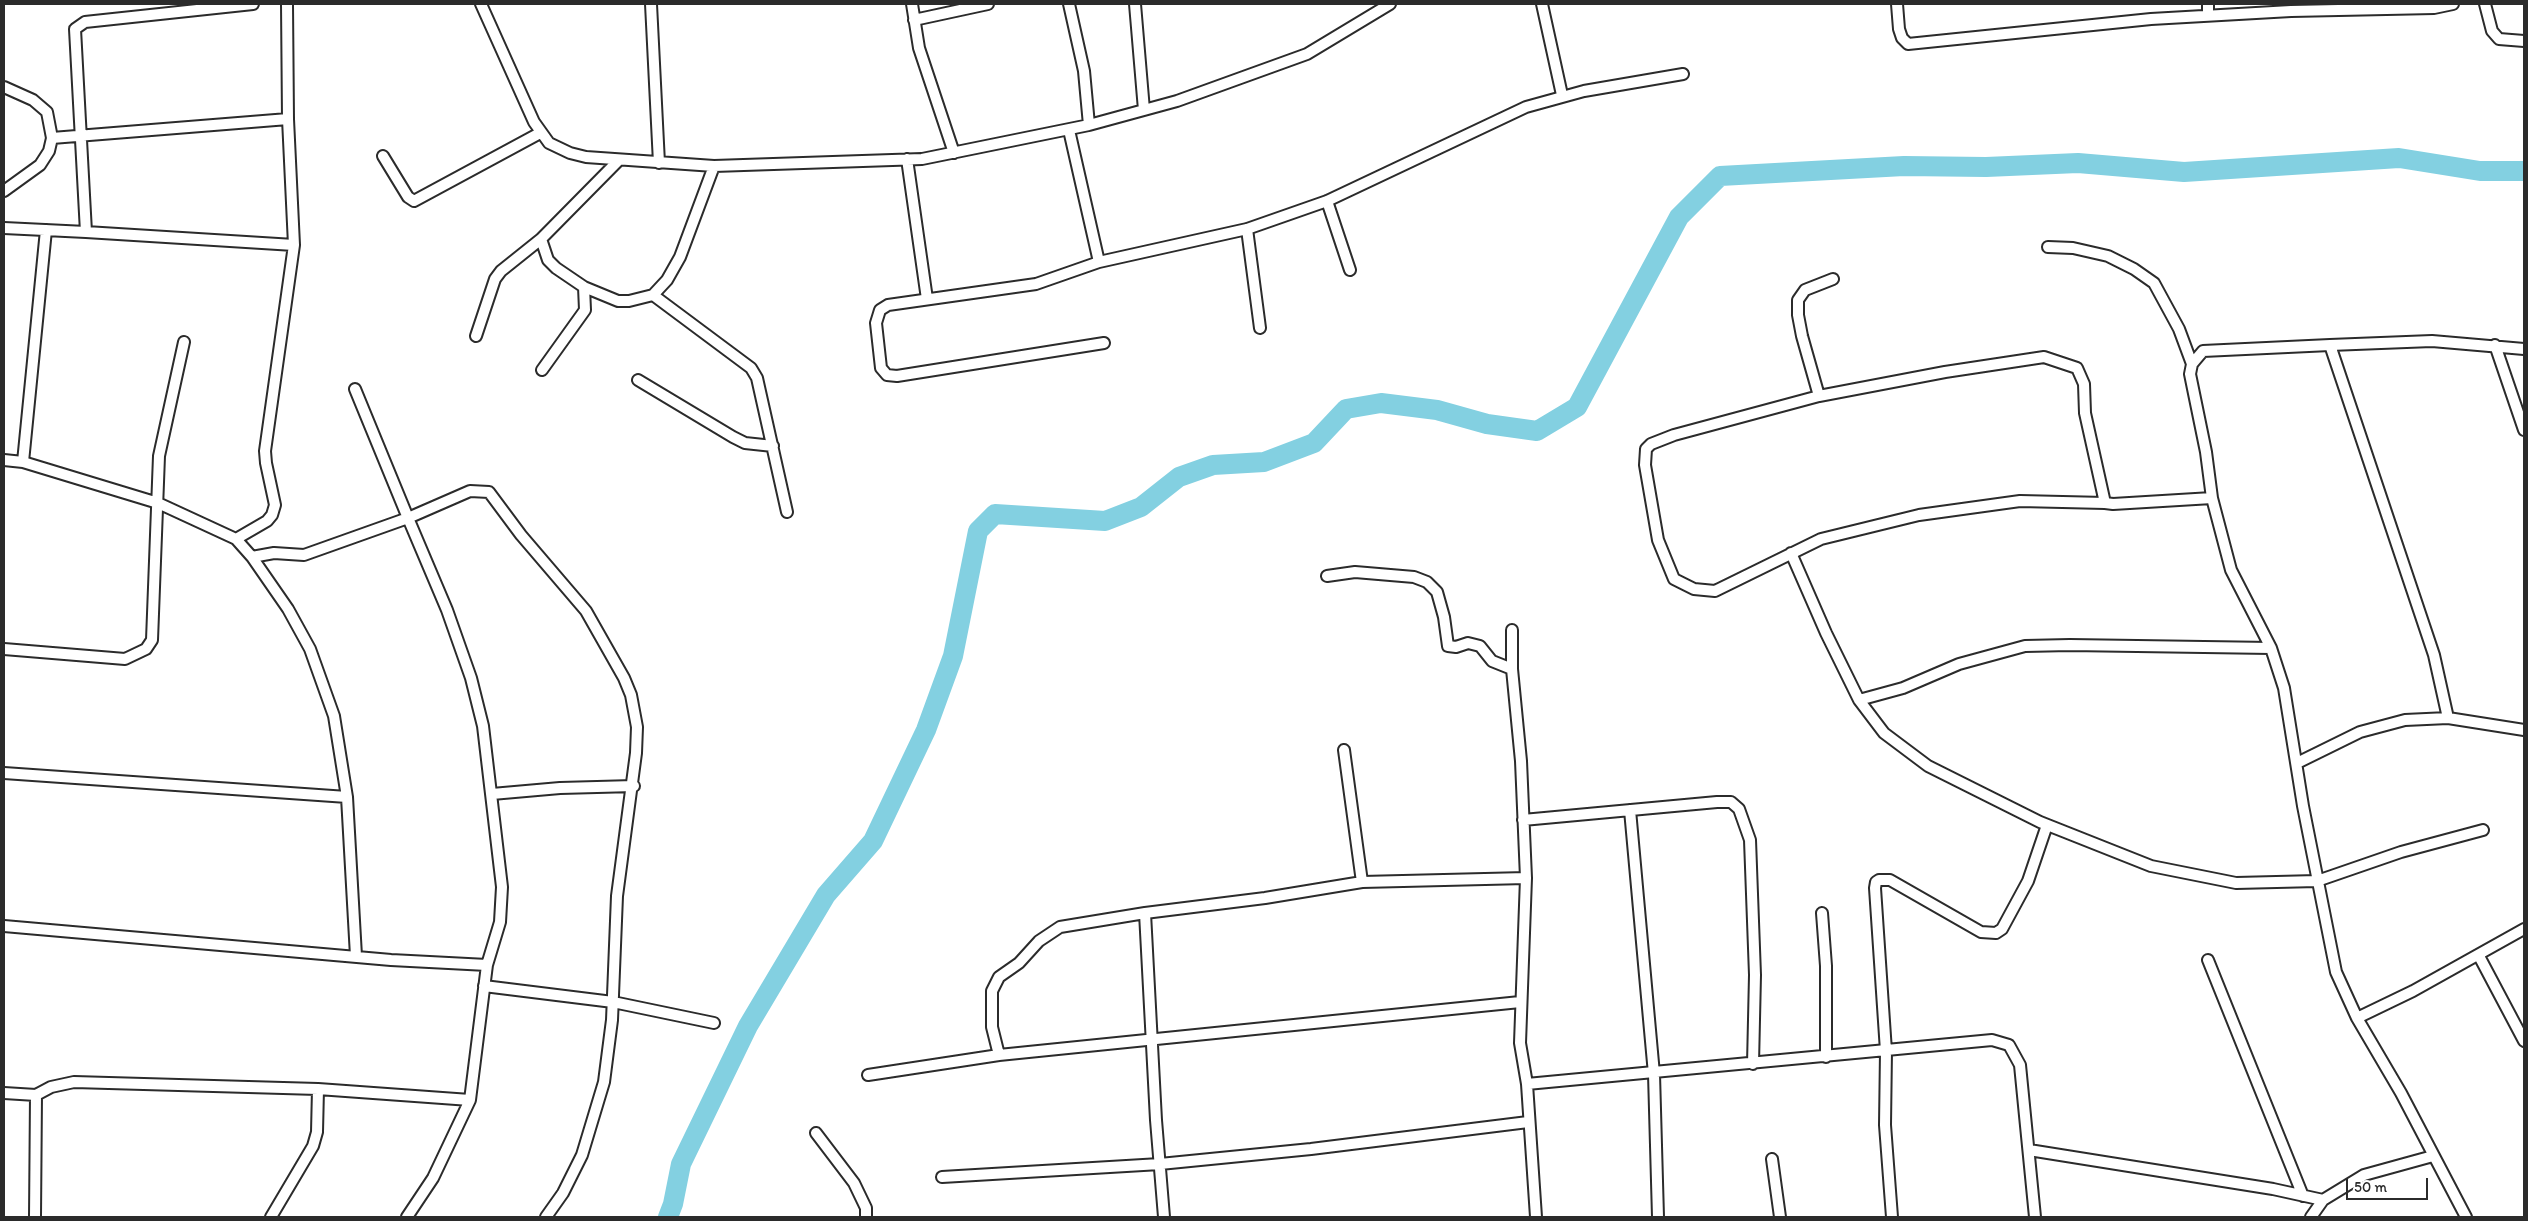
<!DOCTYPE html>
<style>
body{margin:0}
#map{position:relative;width:2528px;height:1221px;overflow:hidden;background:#fff;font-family:Itim,sans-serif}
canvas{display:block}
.frame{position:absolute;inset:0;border:5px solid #2b2b2b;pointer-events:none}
.scale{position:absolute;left:2346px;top:1178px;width:82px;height:22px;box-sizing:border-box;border:2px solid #2b2b2b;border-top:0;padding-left:6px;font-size:15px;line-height:18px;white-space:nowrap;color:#2b2b2b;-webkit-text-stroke:4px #fff;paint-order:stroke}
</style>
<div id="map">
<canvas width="2528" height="1221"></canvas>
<div class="frame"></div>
<div class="scale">50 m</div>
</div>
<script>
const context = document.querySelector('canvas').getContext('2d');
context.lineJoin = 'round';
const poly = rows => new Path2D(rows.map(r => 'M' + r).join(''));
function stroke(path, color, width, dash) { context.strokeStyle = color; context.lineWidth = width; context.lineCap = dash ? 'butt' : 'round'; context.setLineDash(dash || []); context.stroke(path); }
stroke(poly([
 [668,1217,673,1204,681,1164,748,1026,826,895,873,841,926,730,953,656,978,531,995,514,1105,521,1141,507,1179,477,1213,465,1264,462,1314,443,1346,409,1381,403,1437,410,1487,424,1537,431,1577,407,1679,217,1720,176,1904,166,1986,167,2078,163,2184,172,2399,158,2480,171,2524,171]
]), '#83d0e1', 20);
const street = poly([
 [253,4,85,22,75,29,86,232,294,245],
 [481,4,534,122,549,143,570,153,586,157,714,166,922,159,1089,125,1177,101,1307,54,1390,4],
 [651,4,659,163],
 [912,4,919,48,954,153],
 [1069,4,1084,71,1089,125],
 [1135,4,1144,110],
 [1542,4,1562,95],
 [1897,4,1899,29,1902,38,1908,44,2151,19,2291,11,2434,8,2453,4],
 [2485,4,2492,31,2499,39,2524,41],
 [2208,15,2208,4],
 [914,20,988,4],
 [4,87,33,100,47,112,52,138,49,151,40,165,4,191],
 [1069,130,1099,262],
 [52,138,288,119],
 [383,156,408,197,414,201,540,133],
 [907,159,927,299],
 [618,161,541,239,548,260,556,268,584,287,618,301,629,301,653,295,667,280,680,257,714,166],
 [1327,201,1350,270],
 [4,228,86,232],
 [1247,229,1260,328],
 [2048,247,2073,248,2108,256,2134,269,2154,283,2179,329,2192,364],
 [653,295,751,368,757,378,787,512],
 [476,336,495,279,501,271,541,239],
 [1104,343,897,376,887,375,881,368,876,323,880,310,888,305,1036,284,1099,262,1247,229,1327,201,1526,107,1584,91,1683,74],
 [2330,345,2432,341,2524,349],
 [2495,345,2524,430],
 [542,370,585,310,584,287],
 [638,380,733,437,745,443,773,446],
 [355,389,408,518,470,491,489,492,521,535,586,611,624,678,631,695,637,727,636,753,617,896,612,1020,604,1082,582,1155,563,1193,546,1217],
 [1819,396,1802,336,1798,315,1798,300,1805,290,1833,279],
 [4,460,23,462,158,503,236,539,252,557,288,609,310,649,334,716,347,797,356,956],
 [23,462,46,230],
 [2105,503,2085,413,2084,384,2077,368,2044,357,1945,372,1819,396,1674,435,1651,444,1646,449,1645,465,1658,540,1674,579,1694,589,1715,591,1821,539,1919,515,2020,501,2105,503,2113,504,2212,498],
 [236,539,267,521,272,515,275,505,266,463,265,451,294,245,288,119,287,4],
 [1791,553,1826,633,1859,700,1884,733,1928,766,2040,822,2151,866,2236,883,2317,881,2401,852,2483,830],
 [1327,576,1355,572,1414,577,1427,582,1437,592,1444,617,1448,646,1456,647,1468,643,1480,646,1492,661,1512,669],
 [1512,630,1512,669,1521,761,1526,878,1520,1043,1527,1084,1536,1217],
 [4,649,125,659,146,649,152,640,159,456,184,342],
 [1859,700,1903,688,1959,664,2025,646,2070,645,2271,648],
 [2448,718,2434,655,2330,345,2203,351,2192,364,2190,374,2206,452,2212,498,2231,570,2271,648,2284,688,2303,806,2336,972,2357,1018,2401,1093,2466,1217],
 [1344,750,1362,882],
 [2297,763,2360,732,2405,720,2448,718,2524,730],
 [4,773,347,797],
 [492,794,560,788,634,786],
 [1630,810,1654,1074,1658,1217],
 [1523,820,1717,802,1731,802,1739,809,1750,840,1755,975,1753,1064],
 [1145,913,1156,1120,1164,1217],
 [1822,913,1826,966,1826,1057],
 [4,926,391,960,487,965,500,922,502,887,483,726,471,678,447,610,408,518,304,555,274,553,252,557],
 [2479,956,2524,1041],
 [2208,960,2303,1196],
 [484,986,613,1002,714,1023],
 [2357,1018,2413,991,2524,929],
 [999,1055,992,1027,992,991,999,977,1019,963,1039,941,1060,927,1145,913,1265,898,1362,882,1526,878],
 [868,1075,999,1055,1520,1002],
 [1527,1084,1992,1040,2009,1045,2020,1065,2035,1217],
 [4,1093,36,1095,51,1087,74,1082,318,1089,470,1100],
 [816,1133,854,1183,866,1208,866,1217],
 [2029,1150,2273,1189,2323,1200],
 [1772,1159,1780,1217],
 [942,1177,1160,1164,1311,1149,1528,1122],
 [35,1217,36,1095],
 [271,1217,313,1146,317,1132,318,1089],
 [407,1217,433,1178,470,1100,487,965],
 [1892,1217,1885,1125,1886,1051,1875,888,1876,882,1879,880,1890,880,1981,932,1996,933,2002,929,2028,881,2047,825],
 [2311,1217,2323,1200,2364,1175,2433,1156]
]);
stroke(street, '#2b2b2b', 14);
stroke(street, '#fff', 10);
</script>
